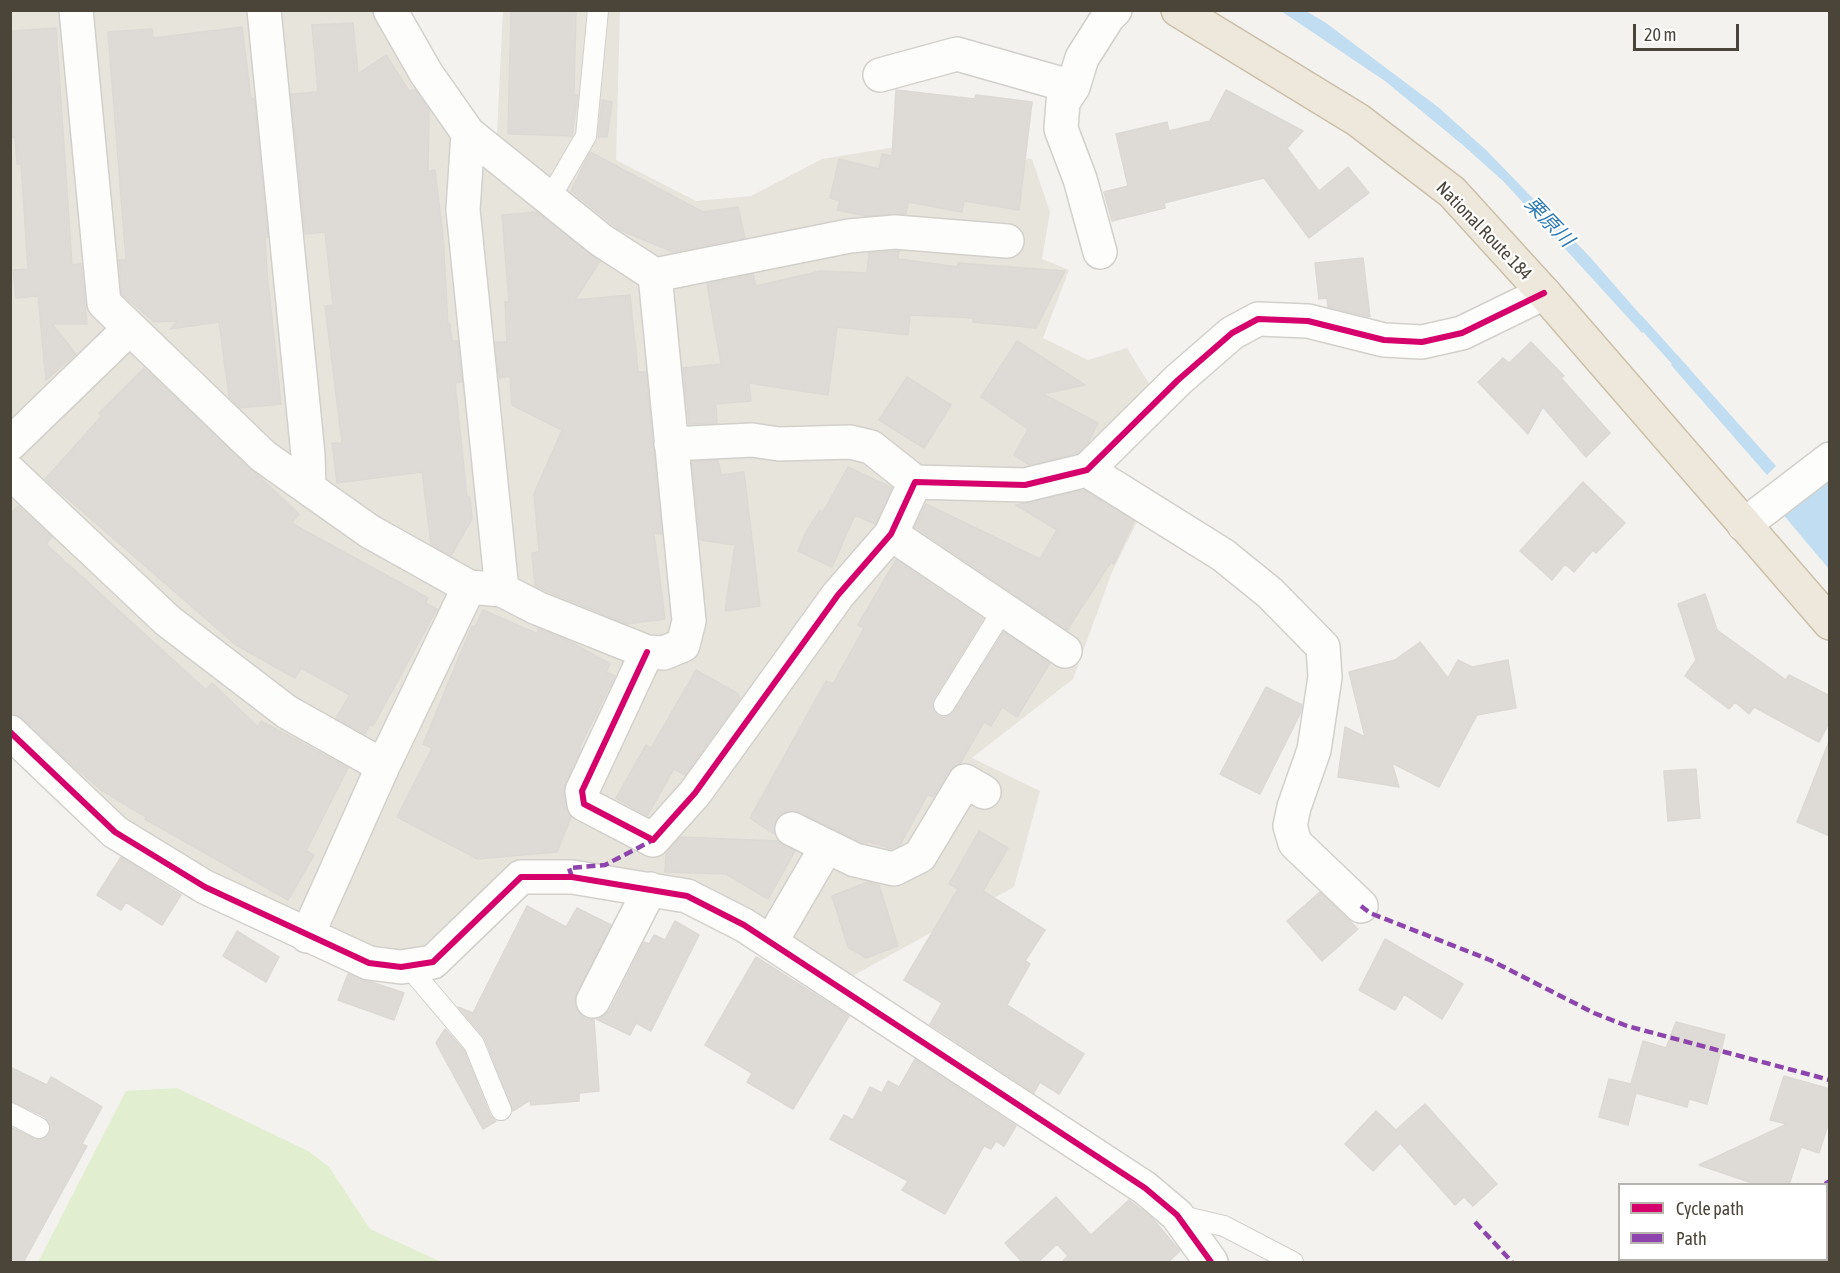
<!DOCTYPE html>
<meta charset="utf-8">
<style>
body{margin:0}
#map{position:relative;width:1840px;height:1273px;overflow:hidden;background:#f4f2ee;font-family:"Asap Condensed",sans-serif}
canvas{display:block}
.frame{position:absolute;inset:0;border:12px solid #4b4439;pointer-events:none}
.legend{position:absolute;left:1618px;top:1183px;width:210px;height:78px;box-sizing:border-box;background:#fff;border:2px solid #b7b4b0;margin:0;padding:8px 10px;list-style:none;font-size:18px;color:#4b4439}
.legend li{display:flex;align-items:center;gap:12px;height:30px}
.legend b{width:30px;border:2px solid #b7b4b0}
.scale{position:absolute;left:1633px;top:24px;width:106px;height:27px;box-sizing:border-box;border:3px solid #4b4439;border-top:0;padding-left:8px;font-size:18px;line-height:21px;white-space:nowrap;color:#4b4439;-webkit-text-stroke:4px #fff;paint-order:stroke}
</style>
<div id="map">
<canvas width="1840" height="1273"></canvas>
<div class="frame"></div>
<ul class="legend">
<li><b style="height:8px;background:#d6006c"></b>Cycle path</li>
<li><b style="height:8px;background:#8e44ad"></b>Path</li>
</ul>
<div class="scale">20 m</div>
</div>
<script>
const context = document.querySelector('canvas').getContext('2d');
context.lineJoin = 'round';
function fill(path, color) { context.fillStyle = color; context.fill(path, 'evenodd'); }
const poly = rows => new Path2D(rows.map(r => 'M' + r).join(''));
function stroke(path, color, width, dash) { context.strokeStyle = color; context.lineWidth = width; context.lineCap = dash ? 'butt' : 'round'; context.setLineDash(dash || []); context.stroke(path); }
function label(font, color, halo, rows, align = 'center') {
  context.font = font + ' "Asap Condensed","Noto Sans JP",sans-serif'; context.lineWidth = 4.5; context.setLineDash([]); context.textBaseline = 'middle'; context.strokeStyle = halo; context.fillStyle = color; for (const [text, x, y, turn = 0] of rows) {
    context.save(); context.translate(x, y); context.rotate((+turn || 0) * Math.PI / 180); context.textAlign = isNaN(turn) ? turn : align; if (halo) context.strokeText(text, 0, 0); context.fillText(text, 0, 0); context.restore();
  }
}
fill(poly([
 [10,11,408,11,396,21,496,154,503,11,620,11,616,160,696,201,751,196,822,159,902,146,1032,159,1050,212,1042,259,1069,270,1043,338,1088,360,1127,348,1159,400,1088,469,1145,506,1112,572,1073,679,972,758,1040,791,1014,887,836,985,744,925,547,876,401,967,205,887,11,732]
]), '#e7e4dc');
fill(poly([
 [177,1088,310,1152,329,1167,370,1229,441,1262,38,1262,126,1091]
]), '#e1eecf');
fill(poly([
 [1281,11,1306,11,1326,23,1438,107,1486,150,1590,257,1651,327,1642,333,1504,182,1464,146,1385,81],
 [1678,356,1776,466,1767,475,1671,365],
 [1829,474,1829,569,1781,512]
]), '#c0ddf1');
stroke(poly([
 [1639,320,1685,371]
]), '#c0ddf1', 10);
const building = poly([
 [511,10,576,10,574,95,578,95,572,136,508,134,511,10],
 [353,23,358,74,386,55,409,91,415,90,429,110,428,171,435,170,443,236,448,325,450,324,452,341,458,341,462,382,455,383,467,497,470,497,472,519,451,556,431,544,422,472,337,483,332,443,342,443,325,306,333,305,325,232,305,234,291,94,318,92,312,25,353,23],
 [242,27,251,98,254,98,268,237,265,237,267,272,281,404,240,408,229,397,219,322,170,329,178,321,154,322,122,294,119,260,126,260,108,32,152,29,153,38,242,27],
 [56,28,72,265,81,264,87,324,52,324,76,354,46,380,38,296,16,298,13,270,28,269,21,164,17,164,15,137,10,138,10,105,13,104,10,31,56,28],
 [896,90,975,99,976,95,1032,102,1019,210,964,201,962,212,908,202,906,214,866,216,837,210,840,201,830,198,839,159,879,169,882,154,892,156,896,90],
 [1226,90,1303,131,1287,148,1319,191,1348,167,1369,193,1309,238,1264,178,1164,203,1165,208,1112,221,1104,192,1128,186,1116,134,1167,122,1169,131,1210,121,1226,90],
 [602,100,612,102,607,137,598,137,602,100],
 [590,152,703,212,738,207,745,238,673,252,620,230,571,191,590,152],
 [537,212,600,261,575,300,630,295,638,372,646,372,662,534,654,533,665,619,627,624,535,586,532,553,539,552,534,494,562,430,512,405,510,376,499,378,495,342,507,342,505,302,509,302,502,215,537,212],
 [895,251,899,251,898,259,958,267,958,263,1065,271,1036,328,973,322,973,318,910,315,908,335,837,327,828,395,749,383,751,401,716,404,717,423,689,424,683,368,721,364,707,284,753,274,756,286,821,271,867,273,869,253,895,251],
 [1363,258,1370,317,1328,307,1327,298,1319,299,1315,263,1363,258],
 [1017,341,1085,385,1043,394,1098,423,1088,443,1078,453,1029,465,1014,455,1028,429,981,397,1017,341],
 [1531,342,1564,376,1561,378,1610,433,1586,457,1543,407,1528,434,1478,382,1503,358,1509,363,1531,342],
 [144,368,299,514,291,523,428,598,425,603,437,609,373,726,370,724,365,734,336,718,350,695,301,668,295,678,236,645,45,479,102,416,99,413,144,368],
 [907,377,951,405,924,448,879,420,907,377],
 [718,460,721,475,744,472,760,606,725,611,735,545,700,540,692,462,718,460],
 [848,467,892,488,875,524,855,515,832,567,798,551,805,534,820,510,823,512,848,467],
 [1583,482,1625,523,1596,553,1593,550,1574,572,1565,564,1552,580,1520,551,1583,482],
 [1084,490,1134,521,1114,564,1111,562,1067,630,915,527,926,504,1040,559,1057,530,1016,505,1084,490],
 [18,506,52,537,46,544,206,690,212,683,258,727,261,721,348,768,306,851,314,855,288,900,145,819,146,817,101,790,10,710,10,514,18,506],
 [896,560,983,619,934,699,932,705,937,715,944,717,954,711,1003,632,1050,663,1017,717,1002,707,991,726,984,722,960,764,949,771,933,797,928,794,900,845,892,849,866,841,867,843,861,842,791,810,782,813,776,820,774,834,750,818,826,681,833,684,864,628,858,625,896,560],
 [1705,594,1717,630,1786,680,1789,675,1830,696,1830,721,1819,742,1754,707,1749,714,1735,702,1729,709,1685,676,1696,660,1678,604,1705,594],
 [483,610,538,634,538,629,569,641,610,664,606,672,615,676,579,748,581,749,565,783,565,807,571,817,557,852,478,859,397,817,432,748,423,744,472,626,475,627,483,610],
 [1420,642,1448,678,1458,660,1472,667,1508,660,1516,708,1477,715,1439,787,1392,763,1399,787,1338,777,1345,727,1365,737,1349,672,1395,660,1420,642],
 [696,670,737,693,740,698,685,775,674,769,647,816,616,798,646,745,651,748,696,670],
 [1266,687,1302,705,1300,714,1260,794,1220,774,1266,687],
 [1828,744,1830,744,1830,836,1797,822,1828,744],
 [1696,769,1700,818,1668,821,1664,771,1696,769],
 [979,831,1008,848,983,891,1045,930,1025,961,1030,964,1007,1005,1084,1054,1059,1094,1040,1082,1034,1093,930,1024,942,1003,904,980,958,889,949,884,979,831],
 [680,837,778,841,795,851,768,899,726,874,665,872,666,853,680,837],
 [121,857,181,895,162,925,126,902,121,910,97,895,121,857],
 [868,882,879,885,898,946,866,958,848,947,832,896,868,882],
 [1320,892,1358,929,1322,961,1287,921,1320,892],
 [527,906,566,927,577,908,611,925,574,1001,578,1012,585,1018,594,1020,599,1091,579,1093,579,1101,531,1105,530,1100,513,1111,485,1039,458,1007,473,1013,527,906],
 [675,921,699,935,651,1031,636,1023,630,1035,596,1019,604,1016,610,1010,644,942,649,944,654,935,665,940,675,921],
 [237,931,279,957,266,982,223,956,237,931],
 [1385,939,1463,984,1442,1019,1404,994,1395,1010,1359,990,1385,939],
 [756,957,849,1016,793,1109,747,1082,752,1073,705,1045,756,957],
 [348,974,404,993,394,1020,338,1000,348,974],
 [1676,1022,1725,1035,1707,1104,1689,1099,1687,1107,1636,1093,1628,1125,1599,1117,1609,1079,1631,1084,1643,1041,1666,1048,1676,1022],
 [445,1029,464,1050,490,1115,496,1121,483,1129,436,1043,445,1029],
 [915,1059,1016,1126,1004,1146,996,1141,991,1149,984,1146,945,1214,902,1190,908,1181,830,1139,844,1115,853,1120,870,1087,882,1093,888,1081,899,1087,915,1059],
 [10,1067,47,1085,51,1077,102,1107,82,1144,87,1146,23,1263,10,1263,10,1127,39,1140,49,1134,51,1127,45,1117,10,1101,10,1067],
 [1784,1076,1830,1089,1830,1118,1819,1153,1801,1147,1789,1185,1758,1185,1699,1165,1787,1124,1770,1120,1784,1076],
 [1425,1104,1497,1184,1473,1206,1464,1197,1455,1205,1400,1143,1373,1171,1345,1144,1376,1111,1396,1130,1425,1104],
 [1056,1197,1091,1235,1129,1200,1153,1219,1180,1251,1167,1263,1061,1263,1068,1256,1057,1244,1037,1263,1023,1263,1005,1243,1056,1197]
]);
fill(building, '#dedbd6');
stroke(building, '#dcd9d4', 1.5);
const lane = poly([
 [550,198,586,136,598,10],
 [944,705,1003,610],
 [408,966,474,1044,501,1110],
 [10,1113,39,1128],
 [1177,1215,1224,1226,1293,1262]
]);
const street = poly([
 [76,10,104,303,263,456,369,531,469,587,502,590,463,210,468,133],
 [264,10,308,455,309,488],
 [390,10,426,73,468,133,601,240,655,275,849,236,895,232,1007,241],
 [880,75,957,54,1073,87],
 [1100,252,1080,179,1061,129,1063,102,1073,87,1082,58,1108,17,1115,10],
 [10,444,130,328],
 [671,444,752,440,779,444,850,442,871,447,915,482],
 [1087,470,1223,555,1270,593,1323,647,1325,677,1314,750,1294,807,1290,826,1295,843,1361,906],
 [10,472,168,621,287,712,383,766],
 [1744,525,1830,459],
 [891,534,1065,651],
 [502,590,537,608,647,652,664,653,683,645,689,621,655,275],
 [647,652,582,791,584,804,653,840,695,793,838,595,891,534,915,482,1025,485,1087,470,1178,380,1232,333,1258,319,1308,321,1384,340,1422,342,1462,333,1544,293],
 [10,732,115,832,205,887,369,963,401,967,433,962,521,877,572,877,687,896,744,925,1145,1188,1177,1215,1211,1262],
 [792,829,855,860,894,869,920,856,965,781,984,792],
 [307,936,383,766,469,587],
 [771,942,827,846],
 [593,1001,650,889]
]);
const highway = poly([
 [1178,10,1358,120,1452,192,1544,293,1830,623]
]);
stroke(lane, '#d2d0cb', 22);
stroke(street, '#d2d0cb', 36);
stroke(highway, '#ccbfa9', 36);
stroke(lane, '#fdfdfc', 20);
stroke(street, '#fdfdfc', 33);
stroke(highway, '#ede8db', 33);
stroke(poly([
 [572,877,569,868,605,865,653,840],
 [1361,906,1370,913,1490,960,1594,1013,1627,1026,1830,1080],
 [1825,1184,1830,1181],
 [1475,1222,1512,1262],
 [1761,1262,1764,1260]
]), '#8e44ad', 4.5, [9, 4.5]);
stroke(poly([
 [647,652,582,791,584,804,653,840,695,793,838,595,891,534,915,482,1025,485,1087,470,1178,380,1232,333,1258,319,1308,321,1384,340,1422,342,1462,333,1544,293],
 [10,732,115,832,205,887,369,963,401,967,433,962,521,877,572,877,687,896,744,925,1145,1188,1177,1215,1211,1262]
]), '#d6006c', 6);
label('18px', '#4b4439', '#fff', [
 ["National Route 184",1484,231,46]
]);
label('italic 20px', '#2e7ab2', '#fff', [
 ["栗原川",1549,222,46]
]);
</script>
